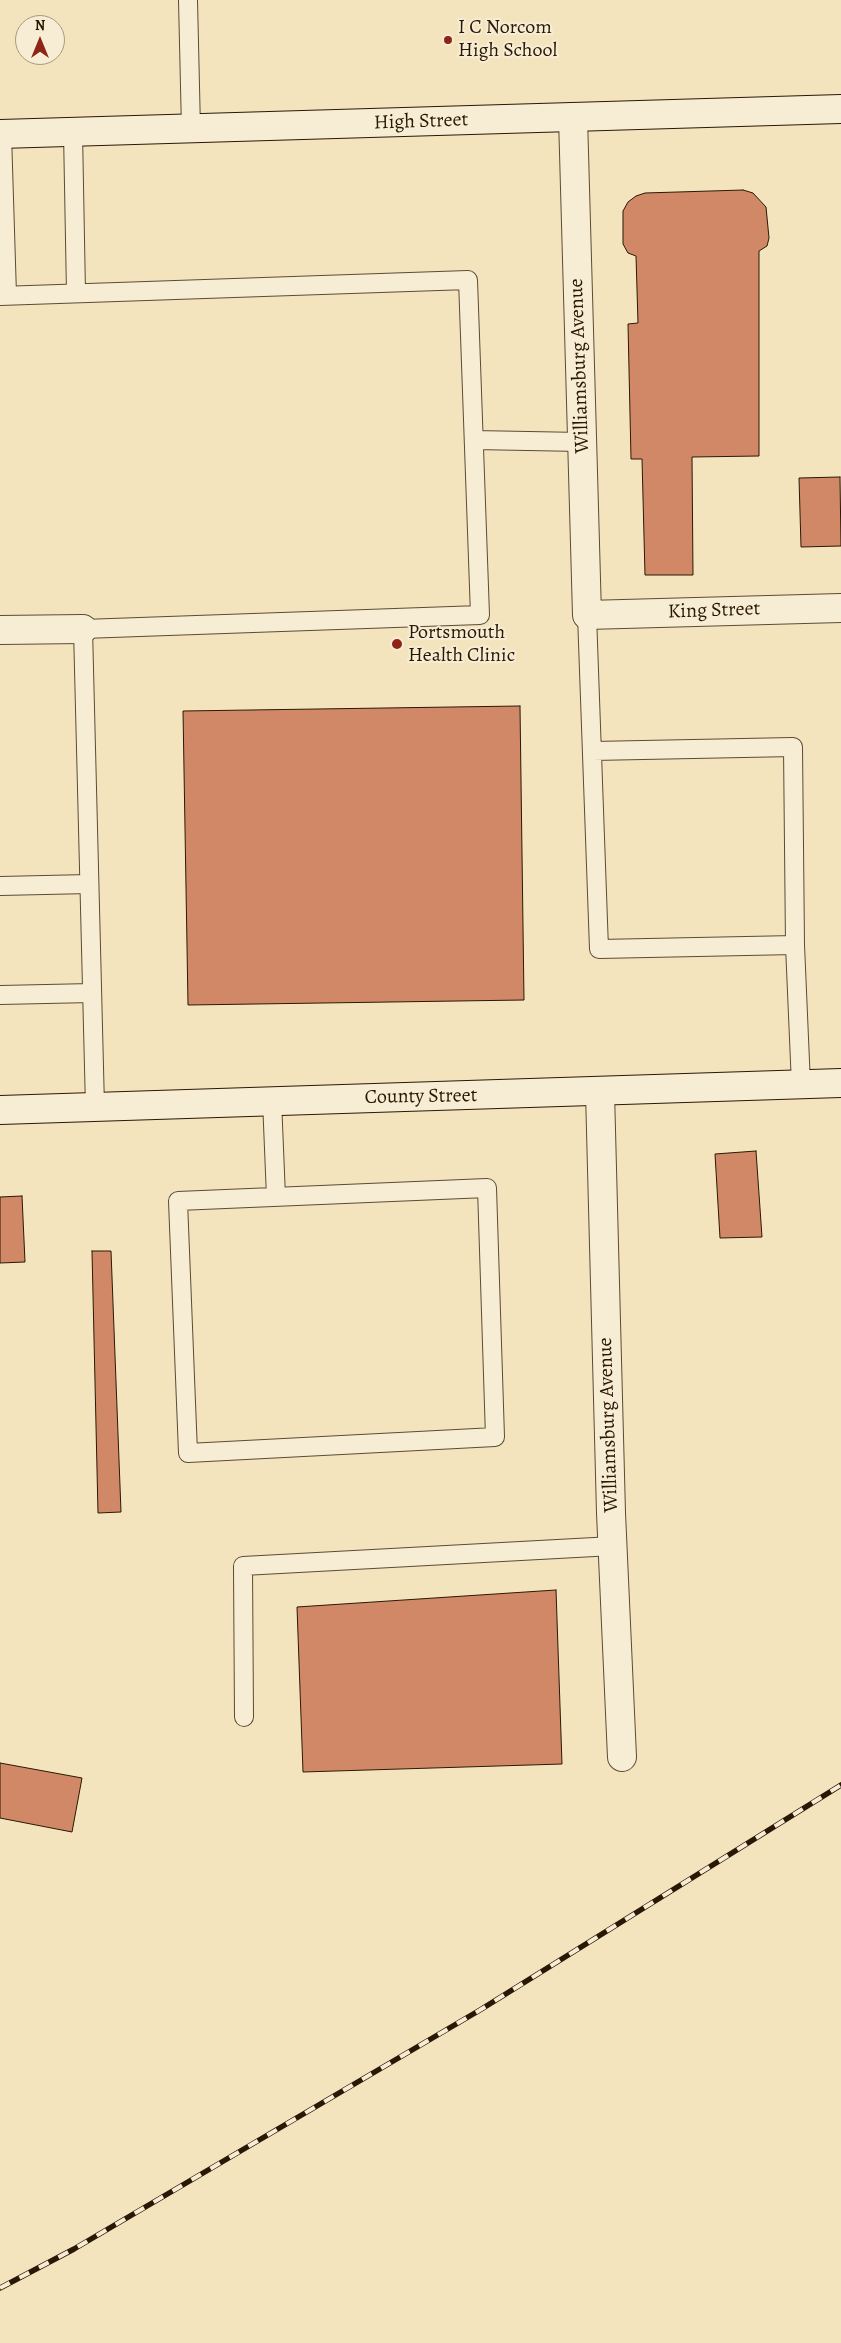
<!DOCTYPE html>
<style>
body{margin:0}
#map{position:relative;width:841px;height:2343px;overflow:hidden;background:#f3e4bd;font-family:Alegreya,serif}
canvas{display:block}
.north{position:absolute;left:15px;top:15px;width:50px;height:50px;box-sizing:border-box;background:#f7edd4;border:1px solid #a59882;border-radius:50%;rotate:0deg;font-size:14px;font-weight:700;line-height:20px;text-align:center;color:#2a1806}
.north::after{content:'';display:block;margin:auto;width:18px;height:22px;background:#8f2418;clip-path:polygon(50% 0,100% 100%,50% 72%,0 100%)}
</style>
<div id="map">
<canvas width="841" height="2343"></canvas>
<div class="north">N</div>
</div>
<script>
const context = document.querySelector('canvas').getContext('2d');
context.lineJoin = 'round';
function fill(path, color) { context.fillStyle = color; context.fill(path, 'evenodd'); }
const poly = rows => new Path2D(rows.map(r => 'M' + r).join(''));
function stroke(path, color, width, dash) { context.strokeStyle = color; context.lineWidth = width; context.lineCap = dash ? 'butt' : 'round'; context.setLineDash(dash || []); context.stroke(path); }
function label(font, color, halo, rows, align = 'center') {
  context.font = font + ' Alegreya,serif'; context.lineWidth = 4; context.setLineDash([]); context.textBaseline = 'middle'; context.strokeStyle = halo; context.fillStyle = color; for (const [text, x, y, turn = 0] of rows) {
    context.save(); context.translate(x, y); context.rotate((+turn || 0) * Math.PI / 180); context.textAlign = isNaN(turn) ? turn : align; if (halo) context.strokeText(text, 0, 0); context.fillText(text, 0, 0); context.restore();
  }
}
const building = poly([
 [743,190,753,193,766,207,769,238,767,246,759,251,759,456,692,457,693,575,645,575,642,459,631,459,628,324,638,323,636,256,628,253,623,244,623,211,628,202,636,196,645,193,743,190],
 [840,477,841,546,801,547,799,478,840,477],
 [520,706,524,1000,188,1005,183,711,520,706],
 [756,1151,762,1237,720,1238,715,1154,756,1151],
 [22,1196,25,1262,0,1263,0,1197,22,1196],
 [92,1251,111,1251,121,1512,98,1513,92,1251],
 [556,1590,562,1764,303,1772,297,1607,556,1590],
 [0,1763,82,1778,72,1832,0,1818,0,1763]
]);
fill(building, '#d18867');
stroke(building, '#2a1806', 1);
const lane = poly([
 [188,0,191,129],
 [73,132,76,293],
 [2,134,7,295],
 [0,296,468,280,480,615,83,629,95,1107],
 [474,440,582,442],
 [587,615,599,949,795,945,801,1085],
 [593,751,793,747,795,945],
 [0,886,89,884],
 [0,995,92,993],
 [272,1100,276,1197],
 [487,1188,495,1437,188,1453,178,1201,487,1188],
 [244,1717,243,1566,613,1546]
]);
const street = poly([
 [573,117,587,615,841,608],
 [0,630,83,629],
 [600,1092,611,1513,622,1757]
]);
const secondary = poly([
 [0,134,841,109],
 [0,1110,841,1083]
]);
stroke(lane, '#5c4b34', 20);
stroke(street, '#5c4b34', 30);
stroke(secondary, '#2a1806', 30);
stroke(lane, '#f7edd4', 18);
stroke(street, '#f7edd4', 28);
stroke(secondary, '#f7edd4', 28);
const rail = poly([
 [0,2288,74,2249,480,2010,841,1785]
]);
stroke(rail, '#2a1806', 5.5);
stroke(rail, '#f7edd4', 4, [11]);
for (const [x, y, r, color] of [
 [448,40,5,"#8f2418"],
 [397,644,6,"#8f2418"]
]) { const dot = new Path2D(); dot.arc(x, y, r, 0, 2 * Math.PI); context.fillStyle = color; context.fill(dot); stroke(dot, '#f7edd4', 2); }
label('20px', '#2a1806', '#f7edd4', [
 ["I C Norcom",458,28],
 ["High School",458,51],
 ["Portsmouth",408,633],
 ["Health Clinic",408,656]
], 'left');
label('20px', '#2a1806', '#f7edd4', [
 ["High Street",421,122,-2],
 ["Williamsburg Avenue",580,366,-92],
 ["King Street",714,611,-2],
 ["County Street",421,1097,-1],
 ["Williamsburg Avenue",609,1425,-92]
]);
</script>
